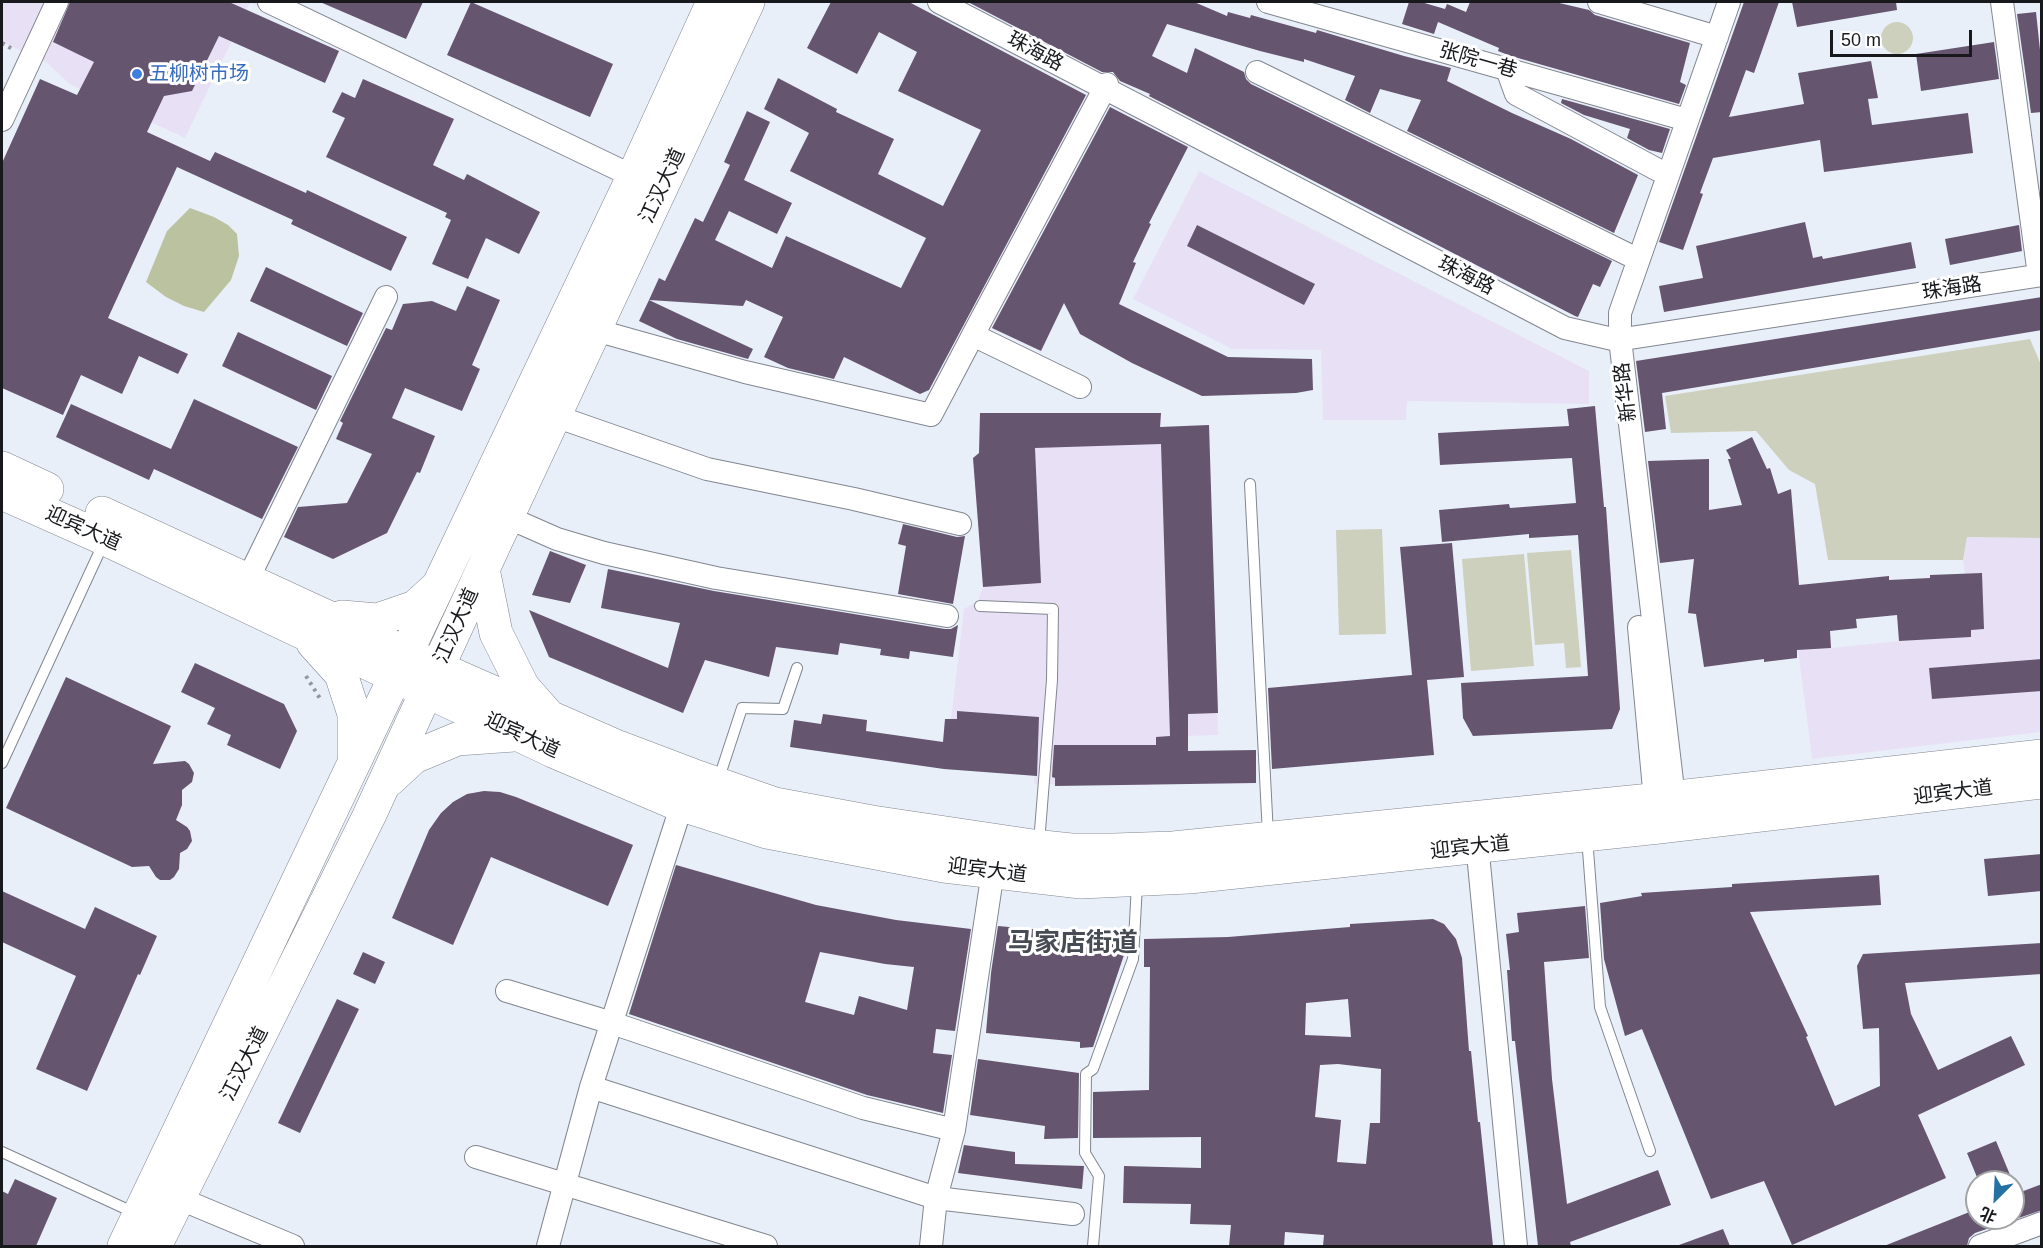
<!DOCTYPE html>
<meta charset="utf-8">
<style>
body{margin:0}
#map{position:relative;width:2043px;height:1248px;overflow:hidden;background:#e9eff9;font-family:Helvetica,"Noto Sans SC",sans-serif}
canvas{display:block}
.frame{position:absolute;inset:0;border:3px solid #17191c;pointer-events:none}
.north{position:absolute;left:1965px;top:1170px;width:60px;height:60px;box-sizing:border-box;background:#fff;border:2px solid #a2a3a4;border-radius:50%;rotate:204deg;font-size:16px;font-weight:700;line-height:24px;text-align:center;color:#17191c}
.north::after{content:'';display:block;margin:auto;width:21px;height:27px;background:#2471a4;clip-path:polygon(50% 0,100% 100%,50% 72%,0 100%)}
.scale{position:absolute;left:1830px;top:30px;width:142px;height:27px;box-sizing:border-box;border:3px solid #17191c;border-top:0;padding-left:8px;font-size:18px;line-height:21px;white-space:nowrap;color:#17191c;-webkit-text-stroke:4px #fff;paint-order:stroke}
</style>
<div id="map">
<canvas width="2043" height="1248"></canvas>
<div class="frame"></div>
<div class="north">北</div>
<div class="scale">50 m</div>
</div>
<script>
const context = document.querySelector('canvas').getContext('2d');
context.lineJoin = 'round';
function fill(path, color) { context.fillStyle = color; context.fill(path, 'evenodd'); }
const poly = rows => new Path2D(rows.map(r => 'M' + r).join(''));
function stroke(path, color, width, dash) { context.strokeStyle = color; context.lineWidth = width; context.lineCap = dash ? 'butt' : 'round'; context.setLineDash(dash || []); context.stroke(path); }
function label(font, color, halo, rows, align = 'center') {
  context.font = font + ' Helvetica,"Noto Sans SC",sans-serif'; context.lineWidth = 6; context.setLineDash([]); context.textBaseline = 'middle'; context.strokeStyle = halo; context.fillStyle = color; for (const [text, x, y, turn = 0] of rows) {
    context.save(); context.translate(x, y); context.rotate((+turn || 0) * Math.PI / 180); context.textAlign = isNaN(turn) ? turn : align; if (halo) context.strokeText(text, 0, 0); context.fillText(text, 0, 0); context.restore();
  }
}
fill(poly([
 [2,2,267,2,264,8,250,3,185,138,71,85,47,63,2,42],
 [1199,171,1589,371,1589,404,1407,401,1406,420,1323,420,1321,350,1232,349,1133,299],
 [980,413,1161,413,1161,427,1209,425,1218,735,1188,736,1188,757,1150,758,1150,785,1034,784,1039,717,958,711,957,720,951,719,964,609,978,601,983,587,973,458,979,453],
 [1967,537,2041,538,2041,732,1812,759,1798,649,1831,648,1899,641,1971,637,1970,607,1963,560]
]), '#e8e1f6');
fill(poly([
 '1881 38a16 16 0 1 1 32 0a16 16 0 1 1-32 0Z',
 [2030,339,2041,365,2041,538,1967,537,1963,560,1828,560,1815,484,1789,470,1756,431,1671,433,1665,396],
 [1382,529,1386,634,1339,635,1336,530],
 [1571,550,1581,667,1566,668,1564,643,1535,645,1527,553],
 [1524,554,1534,666,1471,671,1462,559]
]), '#ccd0bc');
fill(poly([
 [190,208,214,217,228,225,237,234,239,256,231,280,204,312,184,306,166,297,146,282,167,231]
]), '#bbc2a0');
fill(poly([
 [70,2,229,2,339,51,325,83,219,36,192,91,164,96,147,132,210,161,215,152,306,193,307,190,407,237,391,271,291,224,293,220,177,167,108,318,188,354,178,374,139,356,122,394,81,375,63,415,2,388,2,163,40,79,77,95,94,62,53,42],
 [320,2,423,2,406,39],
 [471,2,613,64,590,117,447,55],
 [831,2,909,2,1086,95,929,390,920,394,844,357,834,379,788,368,764,357,783,317,746,300,743,306,649,300,659,278,665,281,695,218,703,222,730,165,724,162,747,111,770,122,744,180,792,203,777,234,729,211,715,240,772,268,786,236,901,288,926,238,790,171,809,133,764,109,778,78,837,109,836,112,894,139,878,174,943,206,981,130,898,91,917,52,879,32,857,74,807,48],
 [968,2,1194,2,1227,16,1228,12,1250,18,1251,15,1316,33,1317,30,1404,56,1451,68,1447,81,1512,113,1571,139,1638,175,1614,233,1407,131,1421,100,1380,89,1370,113,1345,100,1355,76,1304,59,1304,62,1260,51,1167,24,1152,56,1187,73,1195,48,1244,72,1246,79,1251,84,1612,261,1600,287,1593,284,1578,317,1575,316,1149,96,1150,94,1120,81,1113,72,1102,72],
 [1409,2,1421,2,1445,9,1447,4,1466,12,1470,2,1555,2,1589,10,1595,15,1690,43,1680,82,1686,85,1679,104,1511,56,1498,51,1499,48,1438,22,1434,34,1402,24],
 [1744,2,1779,2,1754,73,1746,70,1729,117,1804,104,1798,73,1871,61,1878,98,1868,99,1872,125,1968,113,1973,153,1824,172,1820,140,1713,158,1700,193,1703,194,1683,250,1659,242],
 [1792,2,1896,2,1897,10,1797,27],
 [2036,12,2042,69,2042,112,2031,113,2017,14],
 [1994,42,1999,79,1921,91,1916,54],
 [363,79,454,119,433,165,464,180,467,174,540,212,519,254,486,238,468,279,432,264,451,220,445,217,447,213,326,157,345,118,332,112,342,92,355,98],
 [1562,99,1670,129,1662,153,1649,150,1627,138,1630,129,1584,115,1561,103],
 [1110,107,1188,147,1149,223,1151,224,1133,262,1136,263,1119,304,1228,357,1312,359,1313,390,1296,393,1202,396,1132,363,1080,334,1064,303,1041,351,992,328],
 [1805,222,1813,258,1822,256,1823,259,1911,242,1916,268,1664,312,1659,286,1703,278,1696,246],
 [1197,225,1315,284,1304,305,1187,246],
 [2019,225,2022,251,1950,265,1945,239],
 [266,267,363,313,347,346,250,301],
 [467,286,500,300,472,365,480,369,462,411,405,388,392,418,435,436,420,473,417,472,387,533,333,559,284,537,298,507,347,503,372,454,336,439,343,423,340,421,386,328,392,330,403,304,432,301,456,311],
 [2042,297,2042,330,1662,393,1666,429,1645,432,1636,361],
 [649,300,753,349,748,359,677,339,639,321],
 [238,332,332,376,316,410,222,366],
 [194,399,298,447,262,519,154,469,149,480,56,437,71,404,171,449],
 [1595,406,1604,507,1606,507,1620,709,1612,729,1473,736,1463,718,1461,683,1588,676,1578,535,1529,538,1529,534,1442,542,1439,510,1509,504,1510,508,1576,503,1572,458,1440,465,1438,433,1569,426,1567,409],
 [980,413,1161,413,1160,427,1209,425,1218,713,1188,714,1188,751,1256,750,1256,783,1055,786,1055,778,1052,777,1054,745,1156,745,1156,737,1170,736,1161,444,1035,448,1041,583,983,587,973,458,979,453],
 [1752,437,1767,469,1770,468,1778,494,1791,489,1799,585,1889,576,1889,580,1930,578,1930,575,1982,573,1984,629,1971,630,1971,637,1899,641,1897,615,1856,619,1857,628,1830,631,1831,648,1797,650,1797,658,1764,662,1764,659,1704,667,1696,614,1688,613,1694,559,1660,563,1648,461,1709,459,1709,510,1742,505,1728,459,1731,459,1726,450],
 [903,524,957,537,965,536,953,604,898,594,906,546,898,544],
 [1452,543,1464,677,1427,680,1434,755,1272,769,1268,688,1412,675,1400,547],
 [550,551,586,565,570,603,532,595],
 [608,569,714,591,945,629,951,629,958,625,953,657,910,651,909,659,880,655,881,649,840,643,838,655,776,647,769,677,705,660,683,713,549,657,529,610,668,668,680,623,601,608],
 [2042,659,2042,691,1932,699,1929,668],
 [195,663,284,704,297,731,280,769,227,745,231,735,207,724,215,708,181,692],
 [66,677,171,726,153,764,185,761,189,764,194,773,192,782,182,790,182,805,176,820,187,827,190,831,192,841,187,849,180,853,179,869,174,877,170,880,160,880,156,877,149,866,132,867,6,808],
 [957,711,1039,717,1037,776,944,769,790,747,794,720,821,724,823,714,867,720,866,731,943,742,945,719,957,719],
 [484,791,500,792,516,797,633,845,608,906,491,857,453,945,392,918,429,830,441,813,453,802,467,794],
 [2042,854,2042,891,1988,896,1984,859],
 [676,865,816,905,896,920,971,929,955,1031,936,1029,933,1053,952,1055,943,1113,867,1095,629,1014],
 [820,952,885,964,914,967,907,1010,859,996,854,1015,805,1002],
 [1879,875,1881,905,1750,912,1808,1036,1806,1037,1835,1106,1880,1086,1879,1028,1863,1029,1857,966,1863,954,2042,943,2042,974,1905,983,1911,1014,1938,1070,2011,1036,2025,1065,1918,1115,1946,1178,1792,1245,1764,1181,1711,1199,1642,1029,1625,1036,1604,959,1600,903,1642,896,1641,893,1732,887,1732,884],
 [2,891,85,929,95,907,157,936,140,975,138,974,87,1091,36,1069,76,976,2,942],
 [1585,906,1589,958,1544,962,1552,1079,1567,1204,1658,1170,1671,1205,1570,1242,1571,1246,1538,1246,1515,1041,1512,1041,1507,970,1510,970,1506,934,1519,932,1517,913],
 [1433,919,1444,924,1456,939,1462,958,1469,1051,1471,1051,1478,1122,1480,1122,1493,1246,1323,1246,1324,1235,1285,1232,1284,1246,1229,1246,1231,1225,1190,1224,1191,1204,1123,1203,1124,1166,1201,1168,1201,1137,1093,1138,1093,1092,1149,1090,1150,967,1144,967,1144,939,1228,937,1350,927,1350,924],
 [1348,999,1351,1037,1305,1035,1306,1003],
 [1338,1064,1381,1069,1380,1123,1370,1123,1366,1164,1337,1162,1341,1120,1315,1117,1320,1065],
 [998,926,1075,933,1126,933,1126,949,1093,1047,1080,1048,1080,1042,986,1033,991,973],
 [363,952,385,962,375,984,353,974],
 [337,999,359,1009,300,1133,278,1123],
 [978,1059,1079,1073,1078,1138,1044,1139,1045,1126,970,1115],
 [1996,1141,2013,1182,1979,1182,1967,1153],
 [964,1145,1015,1152,1015,1164,1084,1166,1082,1189,958,1173],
 [15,1179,57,1198,36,1246,2,1246,2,1191,8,1194],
 [2042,1184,2042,1210,1975,1233,1969,1238,1967,1246,1884,1246,1977,1209,1977,1218,2013,1218,2013,1195],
 [1723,1229,1730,1246,1680,1246,1679,1245]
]), '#65556f');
const lane = poly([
 [1250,484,1268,835],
 [980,606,1053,609,1052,680,1039,843],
 [2,763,104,542],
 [718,781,742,708,783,709,797,668],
 [1587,837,1600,1007,1650,1151],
 [2,1152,135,1213],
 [1093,1246,1099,1176,1085,1153,1086,1074,1093,1069,1133,959,1137,884]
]);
const street = poly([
 [269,2,647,183],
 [939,2,1565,328,1617,340,2042,275],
 [1268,2,1687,120],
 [1599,2,1717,37],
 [2002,2,2038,268],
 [1507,69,1516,94,1658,170],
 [1257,72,1629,255],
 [2,120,57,2],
 [595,330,745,372,931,415,973,335],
 [1080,387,973,335,1107,84],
 [555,416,707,469,854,499,960,524],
 [507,517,557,539,604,553,716,578,947,616],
 [248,579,386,297],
 [1639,627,1655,800],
 [1674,798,1620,339,1620,313,1729,2],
 [1476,833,1516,1246],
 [507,991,612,1023,863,1108,954,1130],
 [591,1087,936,1198,1073,1214],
 [476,1157,766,1246],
 [178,1198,293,1246],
 [548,1246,591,1087,682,804],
 [931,1246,936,1198,954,1130,993,871],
 [1980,1246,2042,1223]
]);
const primary = poly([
 [2,468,47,489],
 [2,493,105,539,553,751,673,802,767,832,944,866,1081,882,1189,877,1659,827,2042,782],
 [102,513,438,668,618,747,692,775,775,804,872,822,1033,846,1071,850,1114,850,1173,848,1651,800,2042,756],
 [483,569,496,633,523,687,546,713],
 [342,617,377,620,415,607,436,588],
 [313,643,341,674,354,714,354,756],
 [389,780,414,757,457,739,514,735],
 [124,1246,633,177,713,2],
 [155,1246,369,816,496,541,748,2]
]);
stroke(lane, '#81868f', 12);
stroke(street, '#81868f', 24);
stroke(primary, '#81868f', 34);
stroke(poly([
 [2,43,14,50],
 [306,676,321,700]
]), '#92979e', 4, [3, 4.5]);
stroke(lane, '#fff', 10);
stroke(street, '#fff', 22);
stroke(primary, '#fff', 33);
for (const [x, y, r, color] of [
 [137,74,6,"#3f7fe0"]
]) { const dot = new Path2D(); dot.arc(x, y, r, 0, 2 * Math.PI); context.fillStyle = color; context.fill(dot); stroke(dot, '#fff', 2); }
label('20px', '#17191c', '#fff', [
 ["珠海路",1035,52,28],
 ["张院一巷",1478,61,16],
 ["江汉大道",663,186,-65],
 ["珠海路",1466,276,27],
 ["珠海路",1952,289,-9],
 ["新华路",1626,392,-97],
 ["迎宾大道",83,529,24],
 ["江汉大道",457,626,-66],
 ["迎宾大道",522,736,25],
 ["迎宾大道",1953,793,-7],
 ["迎宾大道",1470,848,-6],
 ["迎宾大道",987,871,7],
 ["江汉大道",245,1064,-63]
]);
label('20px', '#366cbe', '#fff', [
 ["五柳树市场",149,74]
], 'left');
label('bold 26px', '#474c54', '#fff', [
 ["马家店街道",1073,944]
]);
</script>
